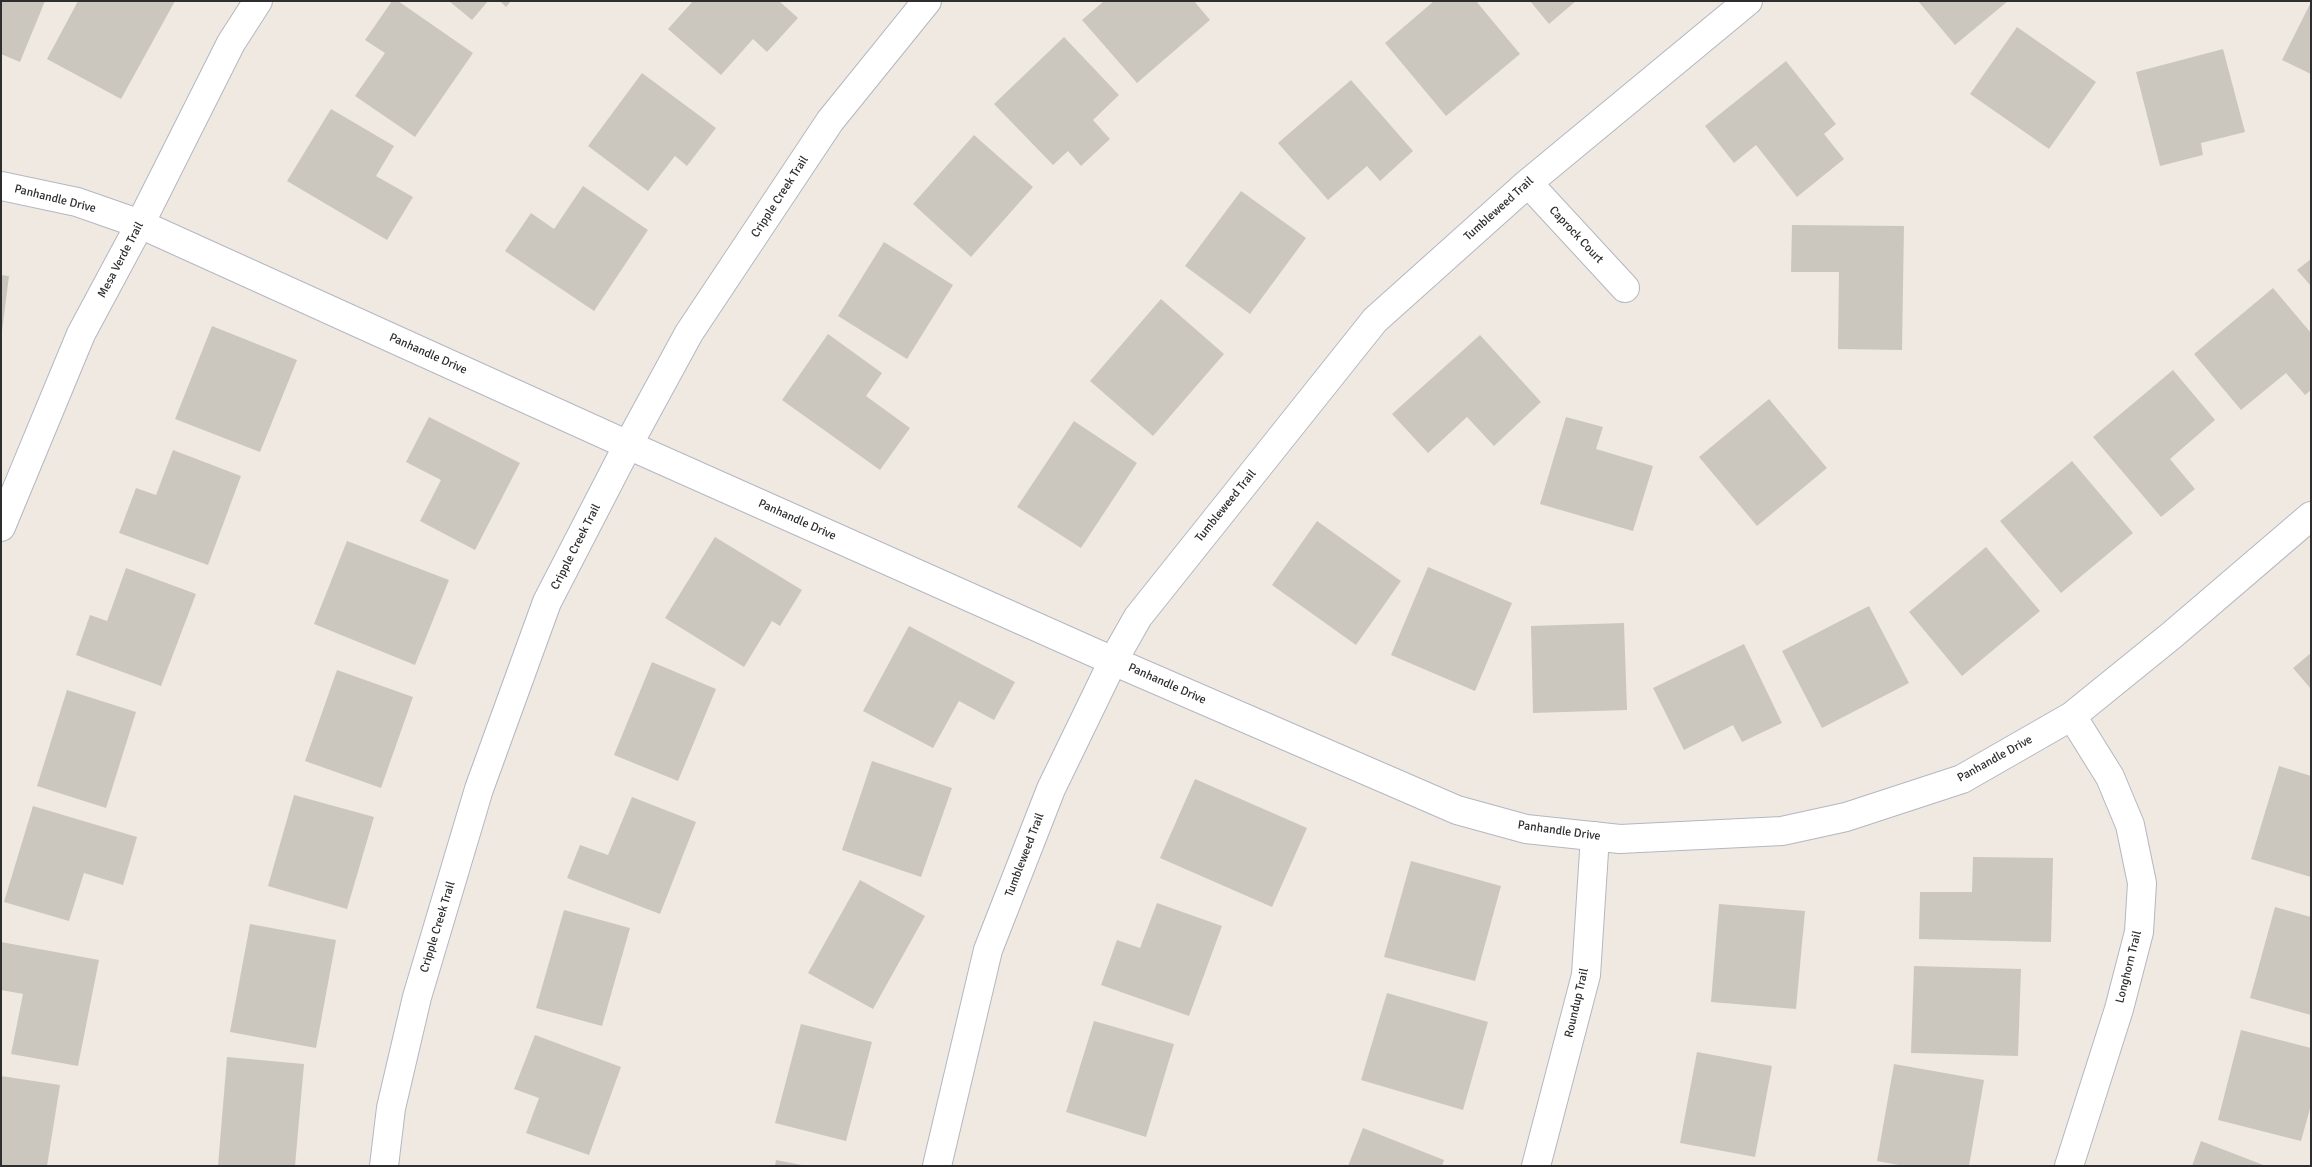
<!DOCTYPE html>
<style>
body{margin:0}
#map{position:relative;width:2312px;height:1167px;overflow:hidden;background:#efe9e1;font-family:Signika,sans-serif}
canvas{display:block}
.frame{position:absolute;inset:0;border:2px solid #2e2e2e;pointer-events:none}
</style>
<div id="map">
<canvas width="2312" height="1167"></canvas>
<div class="frame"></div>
</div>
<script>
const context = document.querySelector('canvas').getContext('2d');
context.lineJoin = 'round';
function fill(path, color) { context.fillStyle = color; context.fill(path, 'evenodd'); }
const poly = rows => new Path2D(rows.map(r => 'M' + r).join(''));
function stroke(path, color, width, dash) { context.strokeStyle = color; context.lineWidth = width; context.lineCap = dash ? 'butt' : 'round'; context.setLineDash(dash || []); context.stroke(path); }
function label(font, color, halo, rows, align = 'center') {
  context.font = font + ' Signika,sans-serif'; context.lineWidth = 4.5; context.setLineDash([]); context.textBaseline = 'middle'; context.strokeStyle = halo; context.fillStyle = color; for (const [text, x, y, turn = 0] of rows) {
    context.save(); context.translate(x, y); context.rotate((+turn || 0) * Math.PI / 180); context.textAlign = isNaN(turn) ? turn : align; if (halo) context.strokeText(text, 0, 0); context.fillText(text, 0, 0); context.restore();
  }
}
fill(poly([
 [1,1,45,1,20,62,1,54],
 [78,1,175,1,121,99,47,59],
 [392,1,398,1,473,53,415,137,355,96,385,53,365,40],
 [449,1,488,1,472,20],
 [500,1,511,1,506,7],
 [693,1,779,1,798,18,767,52,753,39,721,75,668,29],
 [1104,1,1194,1,1210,20,1137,83,1082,20],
 [1434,1,1476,1,1520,54,1446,116,1385,43],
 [1530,1,1576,1,1549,24],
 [1918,1,2008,1,1955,45],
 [2311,2,2311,74,2282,60],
 [2017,27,2096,82,2049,149,1970,94],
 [1064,37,1119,95,1093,120,1110,139,1081,166,1068,151,1053,165,994,104],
 [2223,49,2245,132,2201,143,2203,155,2160,166,2136,72],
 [1786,61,1836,124,1824,134,1844,159,1797,197,1756,145,1734,163,1705,126],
 [642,73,716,128,687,166,675,156,648,191,588,146],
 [1351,80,1413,151,1380,181,1367,166,1328,200,1278,143],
 [331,109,394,146,376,176,413,197,387,240,287,181],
 [974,135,1033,187,971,257,913,204],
 [583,186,648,230,594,311,505,251,531,213,554,229],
 [1241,191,1306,238,1250,314,1185,266],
 [1792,225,1904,226,1902,350,1838,349,1839,272,1791,272],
 [884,242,953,285,907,359,838,316],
 [2311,259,2311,286,2297,270],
 [1,275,9,276,2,331,1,331],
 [2273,288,2311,333,2311,390,2305,395,2286,373,2241,410,2194,354],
 [1161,299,1224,354,1153,436,1090,381],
 [212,326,297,360,260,452,175,419],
 [828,334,882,373,866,396,910,428,880,470,782,400],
 [1480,335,1541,402,1494,446,1467,417,1428,453,1392,414],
 [2173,370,2215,420,2170,459,2195,489,2161,517,2093,437],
 [1769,399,1827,468,1757,526,1699,457],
 [429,417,520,463,475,550,420,521,441,480,406,462],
 [1566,417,1603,427,1596,449,1653,466,1633,531,1540,504],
 [1074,421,1137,463,1081,548,1017,507],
 [173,450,241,476,208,565,119,533,136,488,156,495],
 [2072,461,2133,533,2061,593,2000,521],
 [1317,521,1401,581,1356,645,1272,585],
 [715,537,802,590,780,626,772,621,744,667,665,618],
 [347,541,449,580,415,665,314,624],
 [1986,547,2040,611,1962,676,1909,612],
 [1428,567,1512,603,1475,691,1391,655],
 [126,568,196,594,161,686,76,655,90,615,107,621],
 [1869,606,1909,683,1822,728,1782,651],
 [1624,623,1627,710,1533,713,1531,626],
 [909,626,1015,682,994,720,959,701,933,748,863,711],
 [1744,644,1782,723,1742,742,1733,725,1684,750,1653,688],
 [2311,653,2311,689,2293,668],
 [652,662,716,689,678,781,614,755],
 [337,670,413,697,381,788,305,761],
 [67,690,136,712,106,808,37,786],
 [872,761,952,788,921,877,842,850],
 [2279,766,2311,776,2311,877,2251,859],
 [1195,779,1307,828,1272,907,1160,858],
 [294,795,374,817,347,909,268,886],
 [632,797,696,822,660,914,567,878,580,845,608,855],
 [33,806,137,837,123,885,84,873,69,921,4,902],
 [1973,857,2053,858,2051,942,1919,939,1920,892,1972,892],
 [1411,861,1501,886,1475,981,1384,957],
 [860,880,925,916,873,1009,808,973],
 [1157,903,1222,926,1189,1016,1101,985,1117,940,1140,948],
 [1719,904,1805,911,1796,1009,1711,1002],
 [2275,907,2311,917,2311,1015,2250,998],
 [564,910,630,928,602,1026,536,1008],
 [250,924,336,940,316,1048,230,1032],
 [1,942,99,960,78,1066,11,1054,23,994,1,990],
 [1914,966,2021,969,2018,1056,1911,1053],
 [1387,993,1488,1022,1463,1110,1361,1080],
 [1094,1021,1174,1044,1146,1137,1066,1112],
 [801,1024,872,1042,846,1141,775,1123],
 [2241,1030,2311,1048,2311,1105,2301,1141,2218,1120],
 [535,1035,621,1067,589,1155,526,1133,539,1098,514,1089],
 [1697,1052,1772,1066,1755,1157,1680,1143],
 [227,1057,304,1064,295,1166,218,1166],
 [1894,1064,1984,1080,1969,1166,1904,1166,1877,1161],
 [1,1076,60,1085,47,1166,1,1166],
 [1363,1128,1444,1160,1442,1166,1348,1166],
 [2201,1141,2266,1166,2192,1166],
 [776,1160,802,1165,802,1166,775,1166]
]), '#cbc7bf');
const street = poly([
 [1528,183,1625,288],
 [1,186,77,202,140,224,628,445,1113,661,1457,810,1526,829,1620,839,1782,831,1846,817,1962,779,2072,716,2172,635,2311,516],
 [1,527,81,334,140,224,231,43,258,1],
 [384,1166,391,1108,417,997,479,789,547,602,628,445,689,333,830,121,927,1],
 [937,1166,988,950,1051,789,1113,661,1138,617,1375,320,1528,183,1748,1],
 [1536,1166,1586,975,1595,836],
 [2069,1166,2119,1009,2139,932,2142,883,2130,825,2110,777,2072,716]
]);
stroke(street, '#b4b7c1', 30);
stroke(street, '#fff', 28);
label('12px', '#2e2e2e', '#fff', [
 ["Cripple Creek Trail",780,197,-57],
 ["Panhandle Drive",55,199,14],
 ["Tumbleweed Trail",1499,209,-42],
 ["Caprock Court",1576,235,47],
 ["Mesa Verde Trail",121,260,-62],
 ["Panhandle Drive",428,354,24],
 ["Tumbleweed Trail",1226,506,-51],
 ["Panhandle Drive",797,520,24],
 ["Cripple Creek Trail",576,547,-63],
 ["Panhandle Drive",1167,684,24],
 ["Panhandle Drive",1995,759,-29],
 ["Panhandle Drive",1559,831,8],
 ["Tumbleweed Trail",1025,855,-69],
 ["Cripple Creek Trail",438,927,-73],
 ["Longhorn Trail",2129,967,-76],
 ["Roundup Trail",1577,1003,-77]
]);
</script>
